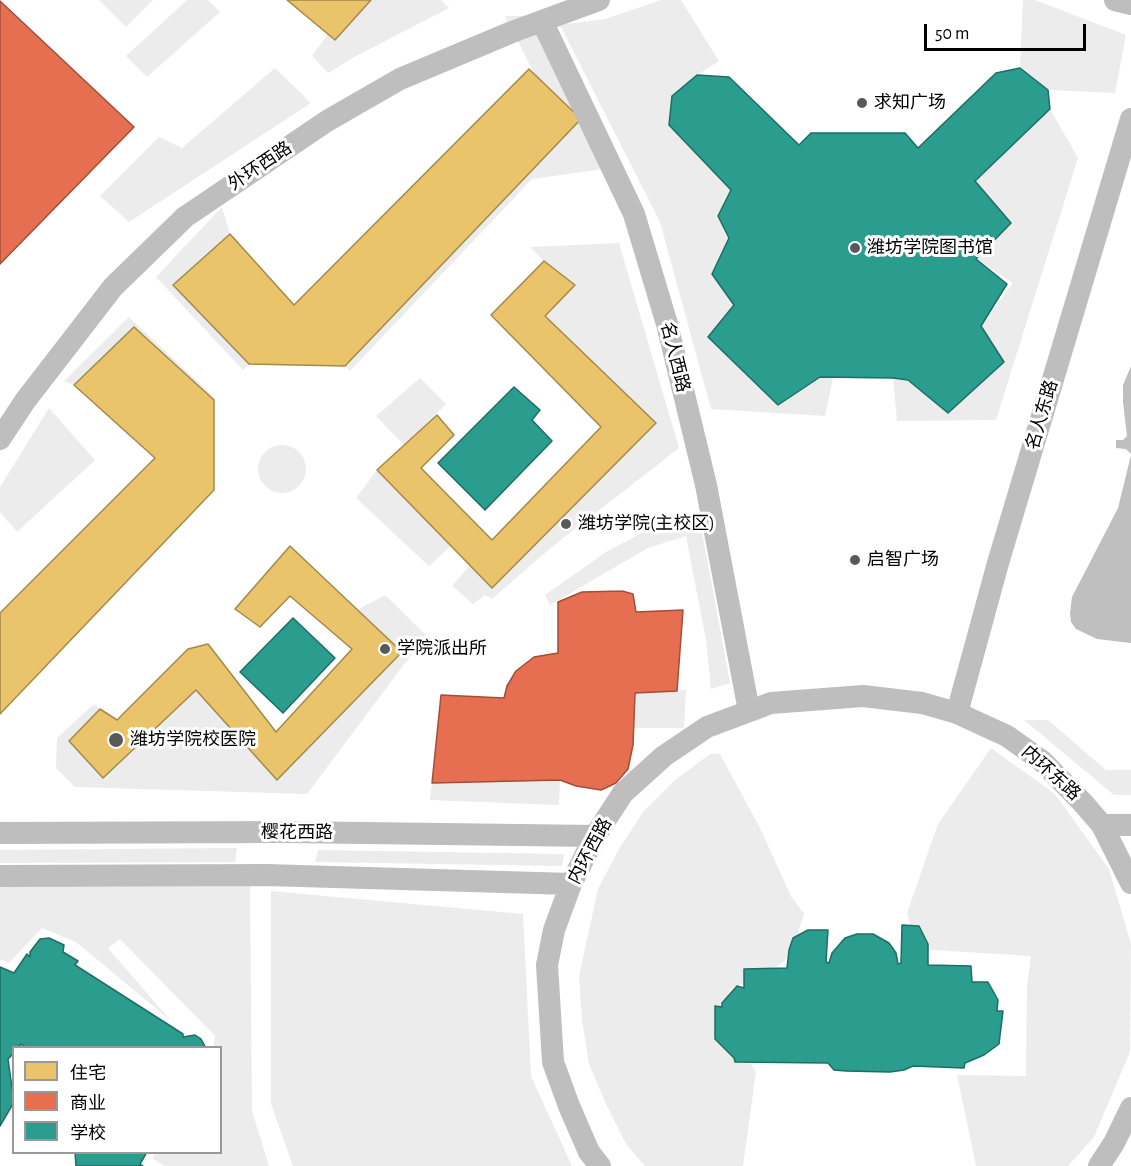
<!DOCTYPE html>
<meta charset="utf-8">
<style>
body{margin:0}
#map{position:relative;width:1131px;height:1166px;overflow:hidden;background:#fff;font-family:"Alegreya Sans","Noto Sans SC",sans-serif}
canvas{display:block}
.legend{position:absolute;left:12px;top:1046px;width:210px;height:108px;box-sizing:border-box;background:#fff;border:2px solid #999;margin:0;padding:8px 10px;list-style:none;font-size:18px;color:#000}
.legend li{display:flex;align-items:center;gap:12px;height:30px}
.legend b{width:30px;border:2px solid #999}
.scale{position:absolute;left:924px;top:24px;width:162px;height:27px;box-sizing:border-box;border:3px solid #000;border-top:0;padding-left:8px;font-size:18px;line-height:21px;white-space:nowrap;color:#000;-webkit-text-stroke:4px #fff;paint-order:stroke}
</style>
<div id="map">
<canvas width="1131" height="1166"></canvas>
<ul class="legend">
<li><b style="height:16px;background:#e9c46a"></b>住宅</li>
<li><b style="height:16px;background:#e76f51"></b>商业</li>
<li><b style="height:16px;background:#2a9d8f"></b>学校</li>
</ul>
<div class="scale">50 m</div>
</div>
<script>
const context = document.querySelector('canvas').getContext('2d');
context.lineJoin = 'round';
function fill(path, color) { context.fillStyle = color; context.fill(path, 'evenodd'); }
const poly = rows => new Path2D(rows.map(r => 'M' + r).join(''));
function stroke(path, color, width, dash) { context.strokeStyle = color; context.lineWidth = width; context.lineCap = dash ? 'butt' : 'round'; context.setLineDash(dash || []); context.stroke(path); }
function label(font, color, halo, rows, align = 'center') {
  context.font = font + ' "Alegreya Sans","Noto Sans SC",sans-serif'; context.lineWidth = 6; context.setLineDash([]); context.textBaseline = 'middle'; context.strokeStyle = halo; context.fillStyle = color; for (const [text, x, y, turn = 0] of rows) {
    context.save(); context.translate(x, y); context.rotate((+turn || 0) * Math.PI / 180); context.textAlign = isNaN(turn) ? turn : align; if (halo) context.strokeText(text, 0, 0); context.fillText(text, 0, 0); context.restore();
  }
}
fill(poly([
 [99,0,153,0,126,27],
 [187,0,208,0,220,12,147,77,126,56],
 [371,0,441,0,449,8,356,56,328,73,312,56,328,34,335,40],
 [661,0,681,0,719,61,697,75,672,96,669,125,731,190,718,216,729,238,712,274,734,305,708,338,778,405,820,377,833,378,825,416,711,409,660,222,560,25,605,19],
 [1023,0,1035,0,1126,35,1115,93,1048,90,1020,68],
 [505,16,530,16,607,164,597,170,532,179,350,371,345,366,581,119,534,73],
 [275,68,311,103,129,222,100,196,159,137,182,148],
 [1050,109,1078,158,996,420,897,421,893,378,908,380,948,413,1004,362,981,326,1013,283,976,259,1011,223,975,181],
 [222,207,230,234,174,286,249,364,243,370,156,277],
 [619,243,679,448,553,546,492,599,485,595,473,604,452,586,470,565,492,588,656,424,545,316,575,285,544,261,530,247],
 [129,317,216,399,214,400,134,327,74,385,64,381],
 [420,378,446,404,404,445,376,416],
 [49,408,95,460,17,532,0,512,0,487],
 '258 469a24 24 0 1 1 48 0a24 24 0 1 1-48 0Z',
 [377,470,451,546,429,566,356,498],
 [699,515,730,683,711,689,706,640,686,536,648,548,550,605,545,595,606,552,661,523],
 [385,595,426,635,307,794,75,787,56,768,57,738,94,704,100,709,69,741,103,778,196,690,277,780,402,653,357,610],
 [686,690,684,728,634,728,635,693],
 [1024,720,1048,720,1106,770,1131,770,1131,795,1114,795],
 [991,748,1055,794,1109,869,1131,944,1130,1052,1094,1137,1068,1166,976,1166,957,1075,1026,1076,1027,986,1031,956,917,949,907,913,938,824],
 [710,754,720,754,760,828,791,896,804,914,794,945,783,963,729,990,727,1023,756,1072,743,1166,645,1166,626,1144,606,1104,589,1064,582,1020,579,976,598,889,619,849,643,812,675,780],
 [560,780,559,805,430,800,432,783],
 [237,848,235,862,0,863,0,850],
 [318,850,564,854,562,866,315,862],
 [250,881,252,1111,269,1166,164,1166,152,1158,156,1153,220,1152,220,1048,214,1047,215,1036,120,939,108,948,171,1021,76,942,42,928,9,963,0,959,0,886],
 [271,891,523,914,531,1076,572,1166,293,1166,271,1104]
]), '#ececec');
fill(poly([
 [1131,366,1131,454,1126,449,1116,448,1116,440,1123,440,1127,436,1123,402,1123,385],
 [1131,455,1131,643,1097,639,1076,629,1071,622,1070,613,1072,597,1118,508]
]), '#bfbfbf');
const homes = poly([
 [287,0,371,0,335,40,287,0],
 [529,69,581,119,345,366,249,364,173,285,230,234,294,305,529,69],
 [544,261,575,285,545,316,656,423,492,588,377,470,437,415,454,435,421,468,492,540,601,427,491,315,544,261],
 [134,327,214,400,214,490,0,714,0,613,155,458,74,385,134,327],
 [290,546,402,652,277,780,196,690,103,778,69,741,100,709,117,720,188,649,208,644,276,732,352,649,290,596,260,627,235,609,290,546]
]);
fill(homes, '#e9c46a');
stroke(homes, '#a3894a', 1.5);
const shops = poly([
 [0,1,134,127,0,264,0,1],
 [622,591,633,594,636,612,683,610,677,691,635,693,633,745,628,769,616,783,601,790,576,786,560,780,432,783,441,695,504,698,507,686,516,671,534,657,558,653,558,602,582,592,622,591]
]);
fill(shops, '#e76f51');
stroke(shops, '#a24e39', 1.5);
const schools = poly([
 [1020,68,1048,90,1050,109,975,181,1011,223,976,259,1007,284,981,326,1004,362,948,413,908,380,893,378,820,377,778,405,708,337,734,305,712,274,729,238,718,216,731,190,669,125,672,96,697,75,729,77,799,145,811,133,905,133,918,148,996,73,1020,68],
 [514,387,540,410,532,420,552,441,485,510,438,463,514,387],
 [293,618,335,658,283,713,240,672,293,618],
 [902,925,919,926,928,944,928,965,971,966,972,982,988,982,998,1000,997,1011,1003,1011,999,1044,984,1055,965,1063,964,1068,913,1066,904,1070,890,1072,846,1071,834,1070,828,1063,735,1062,734,1058,715,1039,715,1006,722,1007,722,1003,737,986,744,988,744,969,787,968,789,950,793,938,808,930,828,930,826,962,829,963,832,953,845,938,857,934,873,934,889,943,896,953,898,964,901,963,902,925],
 [49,938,64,945,63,952,78,961,75,965,183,1034,183,1037,195,1035,201,1039,206,1048,26,1048,21,1044,18,1048,14,1048,14,1053,8,1059,14,1102,0,1126,0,967,14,973,27,954,30,957,30,952,40,939,49,938],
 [75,1152,147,1152,140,1164,143,1166,76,1166,75,1152]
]);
fill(schools, '#2a9d8f');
stroke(schools, '#1d6e64', 1.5);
stroke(poly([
 [1115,0,1131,4],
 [542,21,634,214,667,324,706,485,749,711],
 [0,439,25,401,113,287,185,217,327,121,400,79,512,32,599,0],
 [957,713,998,563,1131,119],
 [1102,825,1131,825],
 [0,833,287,832,595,836],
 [0,876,266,875,571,884],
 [600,1166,589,1152,569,1106,553,1062,547,965,554,930,571,884,595,836,623,793,664,756,707,727,771,703,863,696,922,703,957,713,1007,736,1042,761,1083,803,1102,825,1131,883],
 [1099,1166,1114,1143,1131,1108]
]), '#bebebe', 22);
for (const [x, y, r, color] of [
 [862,103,6,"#595959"],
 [855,248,6,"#595959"],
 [566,524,6,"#595959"],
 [855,560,6,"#595959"],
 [385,649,6,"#595959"],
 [116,740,8,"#595959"]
]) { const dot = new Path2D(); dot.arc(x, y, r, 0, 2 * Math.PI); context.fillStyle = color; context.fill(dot); stroke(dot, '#fff', 2); }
label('18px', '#000', '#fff', [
 ["求知广场",874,103],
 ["潍坊学院图书馆",867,248],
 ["潍坊学院(主校区)",578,524],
 ["启智广场",867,560],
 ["学院派出所",397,649],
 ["潍坊学院校医院",130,740]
], 'left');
label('18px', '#000', '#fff', [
 ["外环西路",260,166,-34],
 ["名人西路",675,357,76],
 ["名人东路",1042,415,-74],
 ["内环东路",1051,773,42],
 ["樱花西路",297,833],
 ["内环西路",590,851,-62]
]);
</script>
